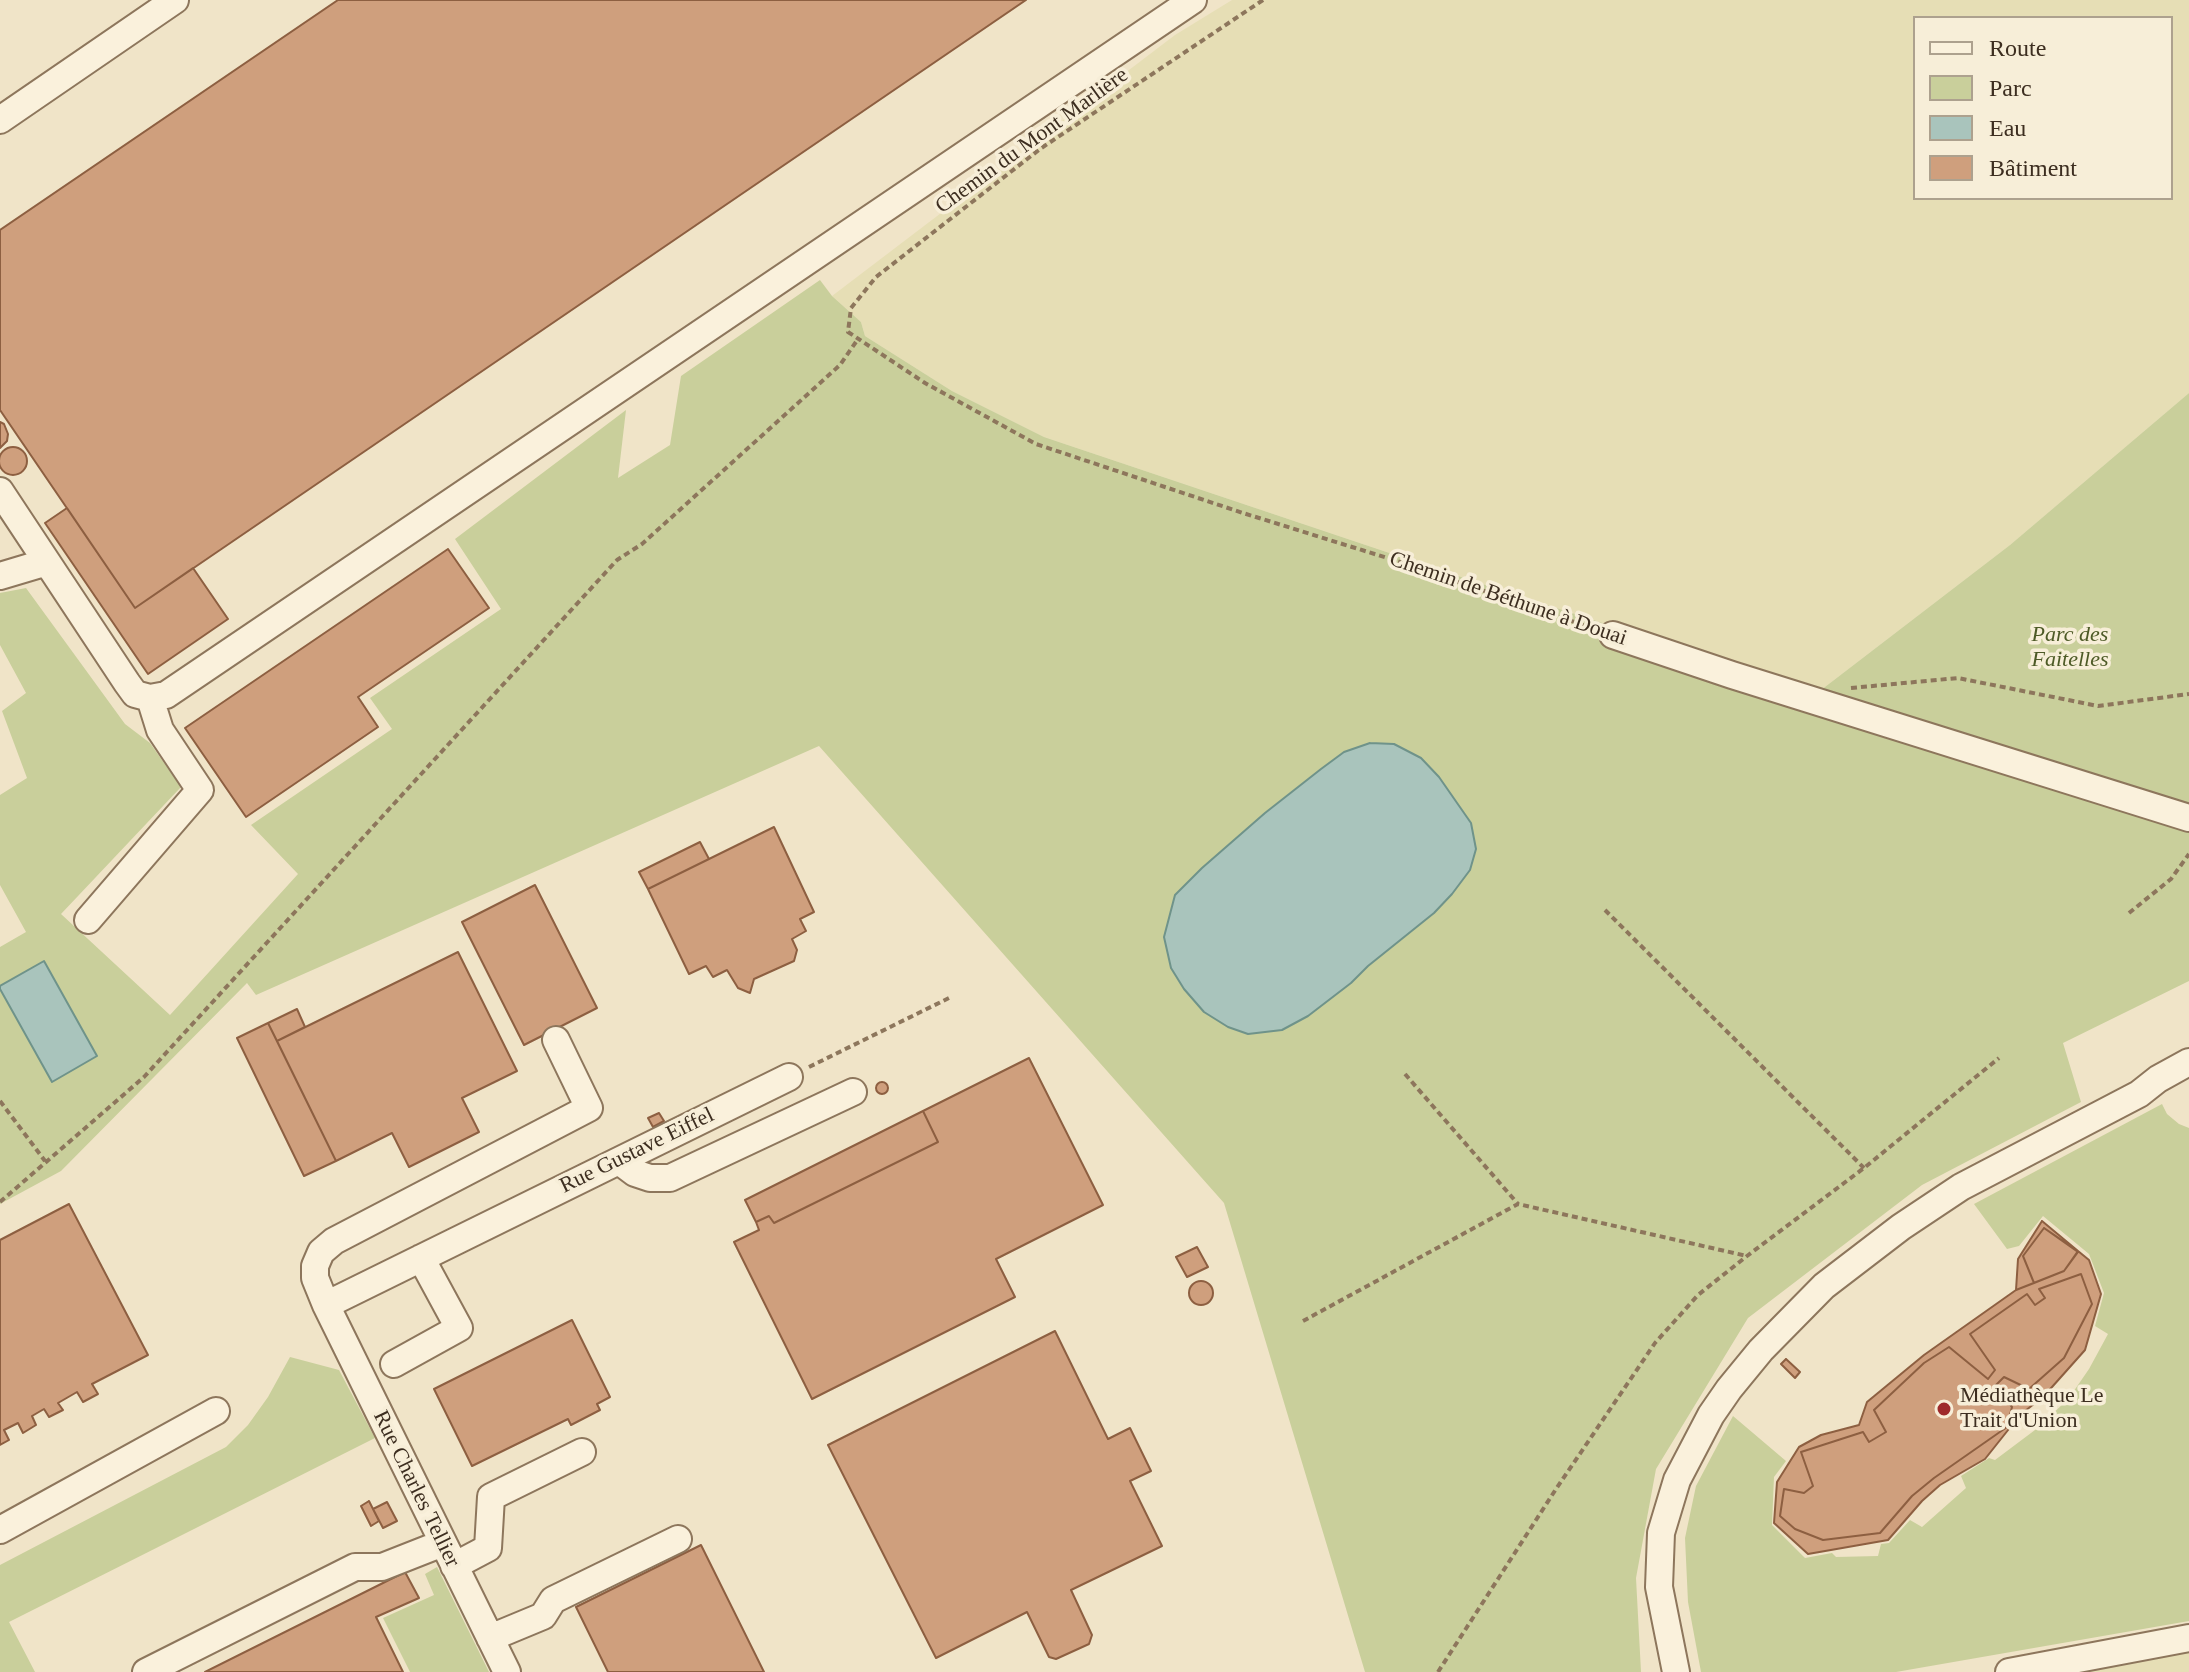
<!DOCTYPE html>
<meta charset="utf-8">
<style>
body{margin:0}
#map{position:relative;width:2189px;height:1672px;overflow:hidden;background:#f0e4c8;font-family:Georgia,serif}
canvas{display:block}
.legend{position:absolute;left:1913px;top:16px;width:260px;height:184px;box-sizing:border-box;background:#f7eed8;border:2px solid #ada18e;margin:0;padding:10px 14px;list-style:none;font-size:24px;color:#3d2e20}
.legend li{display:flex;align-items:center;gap:16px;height:40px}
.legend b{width:40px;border:2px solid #ada18e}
</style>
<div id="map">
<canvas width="2189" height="1672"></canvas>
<ul class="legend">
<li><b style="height:10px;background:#faf1dc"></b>Route</li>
<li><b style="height:22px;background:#c9cf9b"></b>Parc</li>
<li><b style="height:22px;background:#a9c4bc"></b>Eau</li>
<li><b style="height:22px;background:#cf9f7d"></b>Bâtiment</li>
</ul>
</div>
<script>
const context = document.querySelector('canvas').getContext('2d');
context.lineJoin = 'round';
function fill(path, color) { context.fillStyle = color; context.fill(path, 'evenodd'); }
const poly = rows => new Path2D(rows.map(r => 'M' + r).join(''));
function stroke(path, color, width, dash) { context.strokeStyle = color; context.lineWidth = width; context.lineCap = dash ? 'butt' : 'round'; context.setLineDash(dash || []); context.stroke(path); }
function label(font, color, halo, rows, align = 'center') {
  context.font = font + ' Georgia,serif'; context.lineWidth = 7; context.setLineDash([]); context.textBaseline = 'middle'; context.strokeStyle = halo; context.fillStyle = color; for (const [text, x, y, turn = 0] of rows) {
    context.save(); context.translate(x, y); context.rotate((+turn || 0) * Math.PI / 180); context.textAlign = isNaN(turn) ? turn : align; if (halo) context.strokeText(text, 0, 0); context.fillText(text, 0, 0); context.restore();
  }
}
fill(poly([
 [1232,0,2189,0,2189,393,2010,545,1821,690,1732,665,1455,575,1044,437,952,391,865,336,861,322,832,296,1175,35],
 [1915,18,2171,18,2171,198,1915,198],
 [2189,1638,2189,1672,2009,1672]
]), '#e6deb5');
fill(poly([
 [820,280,832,296,861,322,865,336,952,391,1044,437,1455,575,1732,665,1821,690,2010,545,2189,393,2189,981,2063,1043,2081,1102,1922,1185,1748,1318,1656,1469,1636,1578,1641,1672,1365,1672,1224,1203,819,746,256,995,247,983,61,1171,0,1204,0,947,26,932,0,885,0,795,27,778,2,711,26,693,0,645,0,593,26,588,125,724,150,743,181,787,61,914,170,1015,298,874,251,825,392,729,370,698,501,609,455,539,626,410,618,478,670,445,681,376],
 [2162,1104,2167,1114,2179,1124,2189,1128,2189,1621,1896,1672,1701,1672,1688,1602,1685,1538,1696,1486,1733,1416,1786,1461,1774,1477,1772,1525,1805,1558,1832,1553,1836,1557,1878,1556,1881,1544,1889,1543,1910,1520,1922,1527,1966,1488,1961,1476,1989,1458,1995,1460,2039,1427,2069,1398,2089,1369,2108,1334,2095,1326,2104,1293,2089,1254,2043,1216,2019,1246,2007,1249,1974,1204],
 [290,1357,339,1370,375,1438,9,1622,35,1672,0,1672,0,1565,226,1447,248,1425,268,1397],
 [437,1567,489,1672,410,1672,383,1618,434,1595,425,1574]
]), '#c9cf9b');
const water = poly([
 [1370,743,1394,744,1421,758,1439,777,1471,823,1476,849,1470,870,1452,894,1434,913,1368,966,1351,983,1308,1016,1282,1030,1248,1034,1228,1027,1204,1012,1184,989,1171,968,1164,937,1175,895,1202,868,1265,813,1321,769,1344,752,1370,743],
 [44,961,97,1056,52,1082,0,989,0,986,44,961]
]);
fill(water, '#a9c4bc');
stroke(water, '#6f938a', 2);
const building = poly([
 [338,0,1026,0,135,608,0,410,0,230,338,0],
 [0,422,4,424,8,434,7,441,0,448,0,422],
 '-1 461a14 14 0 1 1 28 0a14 14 0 1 1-28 0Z',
 [67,508,135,608,193,568,228,619,148,674,45,523,67,508],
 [448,549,489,608,358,697,378,727,246,817,185,728,448,549],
 [774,827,814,912,800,919,806,931,792,939,797,950,794,961,754,979,750,993,738,988,727,970,713,977,706,966,689,974,648,889,774,827],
 [700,842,709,859,648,889,639,872,700,842],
 [535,885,597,1008,524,1045,462,922,535,885],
 [458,952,517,1071,462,1098,479,1132,409,1167,392,1133,336,1161,277,1041,458,952],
 [297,1009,305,1027,277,1041,268,1023,297,1009],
 [268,1023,336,1161,304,1176,237,1038,268,1023],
 [1029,1058,1103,1205,996,1259,1015,1297,812,1399,734,1242,759,1230,756,1222,769,1216,774,1223,938,1142,923,1111,1029,1058],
 '876 1088a6 6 0 1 1 12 0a6 6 0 1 1-12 0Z',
 [923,1111,938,1142,774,1223,769,1216,756,1222,745,1200,923,1111],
 [659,1113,664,1121,653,1127,648,1118,659,1113],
 [69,1204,148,1355,92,1384,98,1394,83,1402,77,1392,58,1403,63,1410,49,1417,44,1409,32,1416,36,1425,23,1433,18,1423,4,1430,9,1440,0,1445,0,1240,69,1204],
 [2042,1221,2078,1251,2044,1228,2023,1256,2034,1283,2016,1290,2018,1259,2042,1221],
 [2044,1228,2078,1252,2064,1271,2034,1283,2023,1256,2044,1228],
 [1197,1247,1208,1267,1187,1277,1176,1257,1197,1247],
 [2078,1251,2089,1260,2101,1294,2085,1350,2044,1396,2020,1415,1985,1459,1940,1485,1922,1501,1888,1540,1808,1554,1774,1523,1777,1482,1799,1447,1821,1435,1859,1425,1867,1402,1924,1355,2016,1290,2064,1271,2078,1251],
 [2081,1274,2092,1304,2064,1358,2029,1389,2004,1377,1995,1386,2012,1407,2007,1427,1934,1478,1912,1496,1880,1533,1823,1540,1795,1529,1780,1516,1784,1489,1804,1493,1813,1486,1801,1452,1863,1432,1869,1442,1886,1432,1874,1410,1924,1363,1949,1347,1988,1379,1995,1370,1970,1334,2027,1294,2035,1305,2045,1298,2039,1289,2081,1274],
 [2081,1274,2092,1304,2064,1358,2029,1389,2004,1377,1995,1386,2012,1407,2007,1427,1934,1478,1912,1496,1880,1533,1823,1540,1795,1529,1780,1516,1784,1489,1804,1493,1813,1486,1801,1452,1863,1432,1869,1442,1886,1432,1874,1410,1924,1363,1949,1347,1988,1379,1995,1370,1970,1334,2027,1294,2035,1305,2045,1298,2039,1289,2081,1274],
 '1189 1293a12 12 0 1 1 24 0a12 12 0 1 1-24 0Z',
 [572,1320,610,1397,597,1404,600,1410,571,1425,568,1419,472,1466,434,1389,572,1320],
 [1055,1331,1108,1439,1130,1428,1151,1471,1130,1481,1162,1546,1071,1590,1092,1635,1089,1644,1056,1659,1049,1657,1027,1612,936,1658,828,1445,1055,1331],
 [1786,1359,1800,1372,1795,1378,1781,1364,1786,1359],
 [369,1501,379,1521,371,1526,361,1506,369,1501],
 [387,1502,397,1521,383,1528,373,1509,387,1502],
 [701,1545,764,1672,608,1672,576,1607,701,1545],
 [405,1572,419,1598,376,1617,403,1672,205,1672,405,1572]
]);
fill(building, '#cf9f7d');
stroke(building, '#8d5f41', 2);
const minor = poly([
 [0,120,175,0],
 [0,491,127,683,135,694,150,698,166,695,1193,0],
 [0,576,47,562],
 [1613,635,1732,675,2189,818],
 [88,920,200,790,160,730,150,698],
 [619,1161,635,1173,650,1178,670,1178,853,1092],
 [326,1305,789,1077],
 [394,1364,459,1328,421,1258],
 [0,1530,216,1411],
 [454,1566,488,1548,491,1497,582,1452],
 [490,1638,543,1616,553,1600,678,1539],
 [146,1672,355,1567,382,1567,443,1543],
 [507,1672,326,1305,315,1278,315,1266,321,1252,334,1241,589,1108,556,1040],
 [1676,1672,1659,1587,1661,1533,1677,1480,1711,1415,1729,1389,1761,1350,1824,1286,1901,1227,1961,1187,2139,1094,2158,1079,2189,1062],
 [2009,1672,2189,1638]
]);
stroke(minor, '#8d765c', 30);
stroke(poly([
 [1263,0,1040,149,876,277,851,308,848,332,925,383,1036,444,1243,513,1397,561,1592,628],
 [1851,688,1958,678,2098,706,2189,694],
 [1605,910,1864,1168],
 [2129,913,2171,879,2189,854],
 [809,1067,949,998],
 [1405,1074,1518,1204],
 [0,1101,45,1161],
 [0,1202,144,1077,617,560,642,544,840,365,858,339],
 [1303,1321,1518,1204,1747,1256],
 [1438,1672,1556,1489,1655,1343,1698,1295,1747,1256,1864,1168,1999,1058]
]), '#8d765c', 4, [6, 4]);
stroke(minor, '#faf1dc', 26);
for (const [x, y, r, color] of [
 [1944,1409,8,"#9e2a2b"]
]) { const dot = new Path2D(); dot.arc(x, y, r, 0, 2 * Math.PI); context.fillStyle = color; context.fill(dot); stroke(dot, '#f7eed8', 3); }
label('22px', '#3d2e20', '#f7eed8', [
 ["Chemin du Mont Marlière",1032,141,-36],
 ["Chemin de Béthune à Douai",1508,599,19],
 ["Rue Gustave Eiffel",637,1151,-26],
 ["Rue Charles Tellier",416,1489,64]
]);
label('italic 22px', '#4d5a26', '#f7eed8', [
 ["Parc des",2070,635],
 ["Faitelles",2070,660]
]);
label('22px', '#3d2e20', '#f7eed8', [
 ["Médiathèque Le",1960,1396],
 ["Trait d'Union",1960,1421]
], 'left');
</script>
